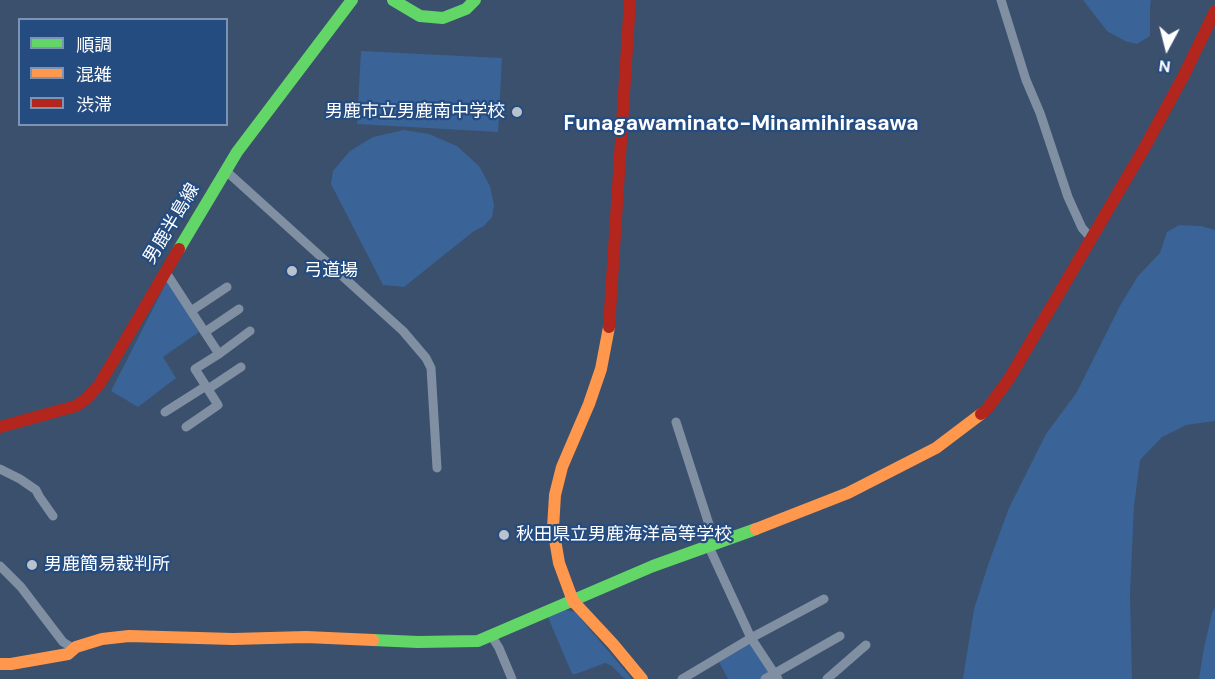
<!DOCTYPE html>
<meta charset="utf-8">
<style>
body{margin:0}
#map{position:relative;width:1215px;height:679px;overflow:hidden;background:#3a506c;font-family:"DM Sans","Noto Sans JP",sans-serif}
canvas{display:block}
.legend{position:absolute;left:18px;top:18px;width:210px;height:108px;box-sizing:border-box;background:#254c81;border:2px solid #7c94b3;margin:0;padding:8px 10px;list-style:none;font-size:18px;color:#fff}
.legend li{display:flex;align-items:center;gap:12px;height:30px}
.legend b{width:30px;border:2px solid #7c94b3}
.north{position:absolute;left:1137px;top:18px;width:60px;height:60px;-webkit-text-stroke:4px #254c81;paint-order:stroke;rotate:187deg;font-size:16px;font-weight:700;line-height:24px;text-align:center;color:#fff}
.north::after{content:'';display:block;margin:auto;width:21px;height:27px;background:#fff;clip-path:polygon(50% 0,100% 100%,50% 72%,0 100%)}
</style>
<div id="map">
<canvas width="1215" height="679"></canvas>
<ul class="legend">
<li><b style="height:8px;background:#63d668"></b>順調</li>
<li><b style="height:8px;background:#ff974d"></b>混雑</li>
<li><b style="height:8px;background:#b3261e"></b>渋滞</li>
</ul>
<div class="north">N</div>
</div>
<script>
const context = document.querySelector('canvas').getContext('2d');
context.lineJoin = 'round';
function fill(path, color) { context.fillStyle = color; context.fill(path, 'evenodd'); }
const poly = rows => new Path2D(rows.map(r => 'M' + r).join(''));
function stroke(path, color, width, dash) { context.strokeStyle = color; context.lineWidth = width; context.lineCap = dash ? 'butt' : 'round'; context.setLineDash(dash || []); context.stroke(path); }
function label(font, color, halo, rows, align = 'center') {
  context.font = font + ' "DM Sans","Noto Sans JP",sans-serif'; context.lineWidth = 4.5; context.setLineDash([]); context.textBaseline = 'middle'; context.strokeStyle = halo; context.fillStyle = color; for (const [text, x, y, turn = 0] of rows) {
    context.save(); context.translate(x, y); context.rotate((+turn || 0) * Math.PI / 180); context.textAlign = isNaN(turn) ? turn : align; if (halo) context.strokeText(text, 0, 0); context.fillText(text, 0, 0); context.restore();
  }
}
fill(poly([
 [1083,0,1151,0,1150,6,1150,36,1137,44,1125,41,1107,31],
 [361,51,502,58,498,132,357,124],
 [404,130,429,134,457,146,479,166,490,186,494,205,492,217,484,226,474,231,404,287,383,285,331,184,333,171,350,151,373,137],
 [1179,225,1201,226,1215,230,1215,421,1186,425,1162,437,1140,460,1134,506,1130,594,1132,679,963,679,974,609,989,562,1009,508,1046,434,1077,392,1121,304,1138,276,1160,253,1167,232],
 [167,281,199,332,163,357,176,378,138,407,111,391],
 [1215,607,1215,679,1199,679,1204,648,1212,613],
 [561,609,575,612,632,679,625,679,612,666,605,663,576,674,572,674,548,617],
 [751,643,770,674,760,679,728,679,719,662]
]), '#3a6398');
stroke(poly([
 [1001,0,1026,80,1040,113,1068,197,1082,228,1091,238],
 [225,170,403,331,426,358,431,368,437,468],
 [165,271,219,354,195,369,218,405,186,427],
 [191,311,227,287],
 [205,332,239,309],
 [219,354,250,331],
 [208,389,241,367],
 [165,412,206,386],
 [676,422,715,543],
 [0,469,20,479,36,490,39,496,53,516],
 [709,547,751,638,778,679],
 [0,566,21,587,63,642,71,647,76,647],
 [491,635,499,648,512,679],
 [682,679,751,638,824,599],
 [765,679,840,636],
 [827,679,866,645]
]), '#8090a2', 9);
stroke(poly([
 [393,0,420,16,443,18,466,9,475,0],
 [179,249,237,152,352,0],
 [373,640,418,642,478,641,653,566,756,529]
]), '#63d668', 12);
stroke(poly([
 [609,327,601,369,589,404,562,467,555,495,553,528,559,563,573,601,613,644,642,679],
 [756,529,848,493,936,448,981,414],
 [0,664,11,664,68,654,76,647,102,639,129,636,233,639,306,637,373,640]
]), '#ff974d', 12);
stroke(poly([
 [609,327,630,0],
 [981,414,987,409,1009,379,1146,145,1184,75,1215,11],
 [0,427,76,406,86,399,99,385,179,249]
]), '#b3261e', 12);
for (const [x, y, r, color] of [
 [517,112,6,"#bac2cc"],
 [292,271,6,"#bac2cc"],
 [504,535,6,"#bac2cc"],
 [32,565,6,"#bac2cc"]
]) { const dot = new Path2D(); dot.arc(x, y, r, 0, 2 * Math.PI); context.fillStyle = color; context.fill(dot); stroke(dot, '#254c81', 2); }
label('18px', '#fff', '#254c81', [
 ["男鹿市立男鹿南中学校",505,112,"right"],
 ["弓道場",304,271],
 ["秋田県立男鹿海洋高等学校",516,535],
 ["男鹿簡易裁判所",44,565]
], 'left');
label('18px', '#fff', '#254c81', [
 ["男鹿半島線",172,224,-59]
]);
label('bold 21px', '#fff', '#254c81', [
 ["Funagawaminato-Minamihirasawa",741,124]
]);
</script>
